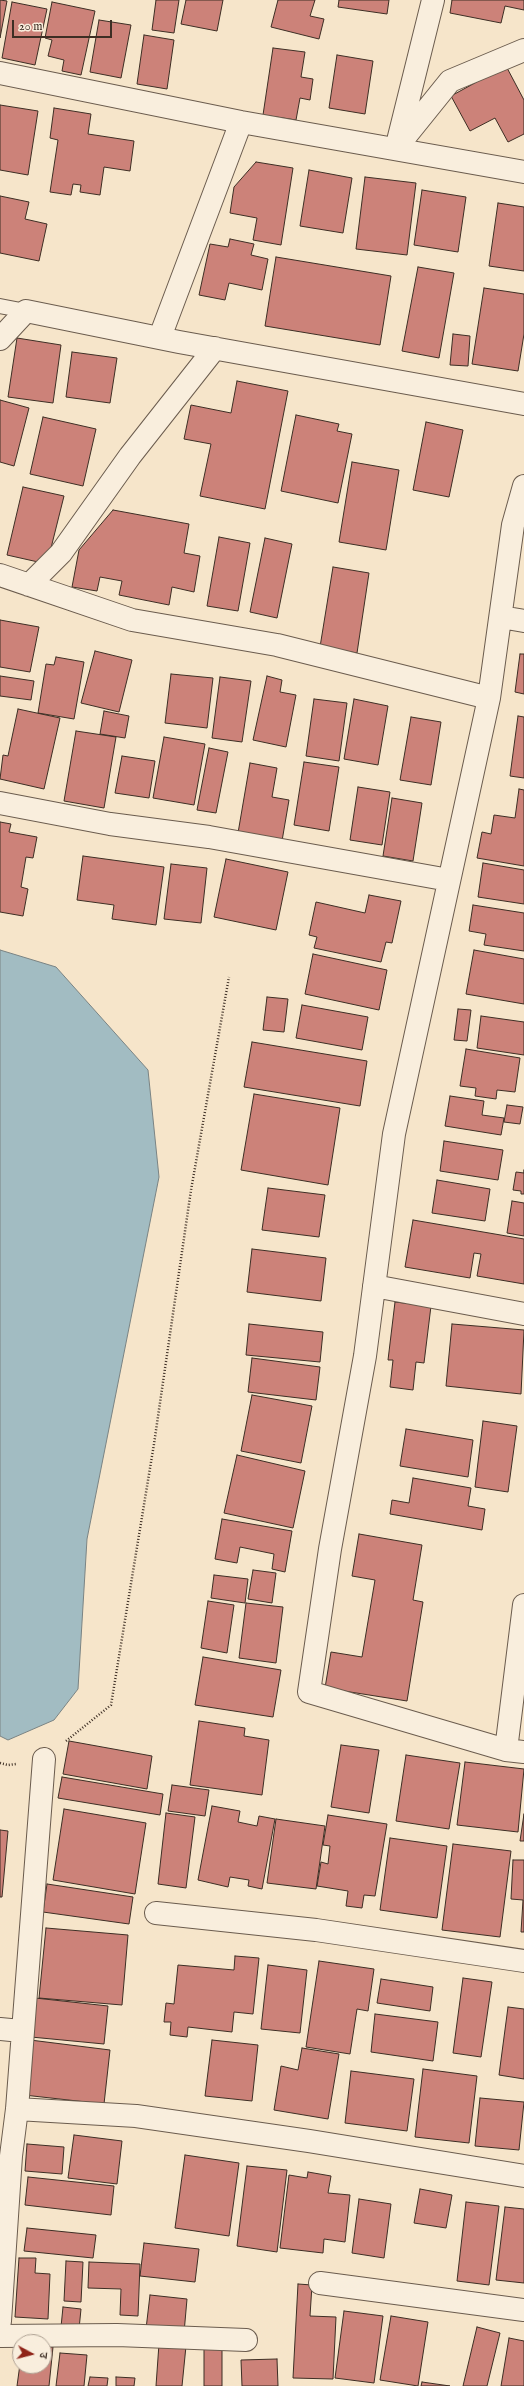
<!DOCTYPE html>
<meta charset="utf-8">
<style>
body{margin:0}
#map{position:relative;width:524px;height:2386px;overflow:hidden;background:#f6e5ca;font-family:"IM FELL English","Noto Serif Devanagari",serif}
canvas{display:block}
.north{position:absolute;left:12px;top:2334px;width:40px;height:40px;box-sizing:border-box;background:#f9eedd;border:1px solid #aea193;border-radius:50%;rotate:97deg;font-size:11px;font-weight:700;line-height:16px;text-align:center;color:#3d2e24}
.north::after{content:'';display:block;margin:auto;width:14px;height:18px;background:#8f2418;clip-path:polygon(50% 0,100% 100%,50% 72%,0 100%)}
.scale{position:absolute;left:12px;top:20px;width:100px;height:18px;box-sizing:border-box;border:2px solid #3d2e24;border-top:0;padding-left:5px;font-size:12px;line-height:14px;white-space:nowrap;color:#3d2e24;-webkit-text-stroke:3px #f9eedd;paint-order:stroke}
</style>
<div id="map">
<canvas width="524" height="2386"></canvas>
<div class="north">उ</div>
<div class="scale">20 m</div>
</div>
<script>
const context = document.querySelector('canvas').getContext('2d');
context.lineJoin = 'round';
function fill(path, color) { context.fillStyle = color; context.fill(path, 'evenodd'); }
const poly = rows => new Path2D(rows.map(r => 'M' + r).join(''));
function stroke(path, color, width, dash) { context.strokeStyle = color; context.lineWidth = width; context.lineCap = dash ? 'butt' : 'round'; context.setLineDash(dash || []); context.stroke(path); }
const water = poly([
 [0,950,56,967,148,1070,159,1177,87,1539,78,1689,54,1720,8,1740,0,1736,0,950]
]);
fill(water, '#a2bcc2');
stroke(water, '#7a8383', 1);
const building = poly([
 [0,0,7,1,0,38,0,0],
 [156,0,179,0,174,33,152,30,156,0],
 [186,0,223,0,217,31,181,24,186,0],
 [278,0,315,0,310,16,324,19,319,39,271,27,278,0],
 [339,0,389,0,387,14,338,7,339,0],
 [452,0,524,0,524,10,505,6,501,23,450,13,452,0],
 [12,2,47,9,35,65,2,58,12,2],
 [52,2,95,11,81,75,62,71,64,60,48,56,52,40,45,38,52,2],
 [99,20,131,25,121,78,90,72,99,20],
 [144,35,174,40,167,89,137,84,144,35],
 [273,48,305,52,301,77,313,79,310,100,300,98,296,120,263,115,273,48],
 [337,55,373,61,365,114,329,108,337,55],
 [506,66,524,100,524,134,508,142,495,118,470,131,451,96,506,66],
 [0,105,38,111,28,175,0,170,0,105],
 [54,108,91,114,88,134,134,141,130,171,104,167,100,195,80,192,81,185,73,184,71,195,50,192,58,140,50,138,54,108],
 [256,162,293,168,281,245,253,240,257,218,230,213,234,187,256,162],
 [309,170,352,178,343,233,300,226,309,170],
 [365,177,416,183,407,255,356,249,365,177],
 [422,190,466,197,458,252,414,245,422,190],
 [0,196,29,202,25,219,47,224,39,261,0,253,0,196],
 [498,203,524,207,524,271,489,266,498,203],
 [230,239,254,244,251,255,268,259,262,290,229,283,225,300,199,295,210,244,228,247,230,239],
 [276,257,391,276,380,345,265,326,276,257],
 [418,267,454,273,439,358,402,351,418,267],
 [484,288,524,294,524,334,518,371,472,364,484,288],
 [453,334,470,336,468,366,450,365,453,334],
 [17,338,61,345,53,403,8,397,17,338],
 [72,352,117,358,110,403,66,397,72,352],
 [237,381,288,391,265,509,200,496,211,444,184,439,191,405,231,413,237,381],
 [0,400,29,408,14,466,0,462,0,400],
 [296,415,339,424,337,431,352,434,338,503,281,491,296,415],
 [43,417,96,429,83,486,30,474,43,417],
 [426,422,463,430,449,497,413,490,426,422],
 [352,462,399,470,386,550,339,542,352,462],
 [23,487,64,496,47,564,7,555,23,487],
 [113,510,189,524,184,553,200,556,194,592,172,587,169,605,119,595,122,581,100,577,97,591,72,587,79,550,113,510],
 [219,537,250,543,238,611,207,606,219,537],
 [265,538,292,544,277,618,250,612,265,538],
 [333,567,369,573,357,653,320,647,333,567],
 [0,620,39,627,30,672,0,667,0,620],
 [95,651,132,660,119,712,81,703,95,651],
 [520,654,524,654,524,694,515,692,520,654],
 [56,657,84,662,74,719,38,713,46,664,54,665,56,657],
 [171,674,213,678,207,728,165,723,171,674],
 [0,676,34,681,31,700,0,696,0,676],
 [267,676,282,680,280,692,296,695,286,747,253,740,267,676],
 [220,677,251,681,242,742,212,738,220,677],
 [314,699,347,703,339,761,306,756,314,699],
 [354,699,388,706,378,765,344,759,354,699],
 [18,709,60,718,44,789,0,779,3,755,8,756,18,709],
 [104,711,129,716,125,738,100,734,104,711],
 [518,716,524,717,524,778,510,776,518,716],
 [411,717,441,722,431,785,400,780,411,717],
 [76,731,116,737,104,808,64,801,76,731],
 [164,737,205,744,194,805,153,798,164,737],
 [209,748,228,752,216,813,197,810,209,748],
 [122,756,155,761,149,798,115,793,122,756],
 [304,762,339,767,329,831,294,825,304,762],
 [250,763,277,768,272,797,289,800,282,841,238,833,250,763],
 [358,787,390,792,382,845,350,840,358,787],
 [519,789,524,790,524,866,477,858,482,832,491,834,494,815,515,818,519,789],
 [392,798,422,803,413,861,383,856,392,798],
 [0,822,11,824,9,832,37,837,33,858,26,857,21,887,28,889,23,916,0,912,0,822],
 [83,856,164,867,156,925,112,919,114,905,77,900,83,856],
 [226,859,288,872,276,930,214,917,226,859],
 [483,863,524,870,524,904,478,897,483,863],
 [171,864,207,868,201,923,164,919,171,864],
 [369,895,401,901,392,943,386,942,381,962,314,948,317,937,309,935,316,902,365,913,369,895],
 [473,905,524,913,524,951,484,945,486,934,469,931,473,905],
 [474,950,524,959,524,1004,466,994,474,950],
 [313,954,387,970,379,1010,305,994,313,954],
 [267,997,288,999,284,1032,263,1030,267,997],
 [302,1005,368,1017,362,1050,296,1038,302,1005],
 [458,1009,471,1010,467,1041,454,1040,458,1009],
 [481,1016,524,1022,524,1055,477,1048,481,1016],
 [252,1042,367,1061,360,1106,244,1087,252,1042],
 [466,1049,520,1058,515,1092,497,1090,496,1099,475,1096,476,1088,460,1086,466,1049],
 [254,1094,340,1108,328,1185,241,1170,254,1094],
 [450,1096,484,1101,482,1115,504,1118,501,1135,445,1126,450,1096],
 [507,1105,523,1107,520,1124,504,1122,507,1105],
 [444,1141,503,1150,498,1180,440,1171,444,1141],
 [524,1170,524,1194,521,1194,521,1191,513,1190,516,1172,524,1173,524,1170],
 [437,1180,490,1189,485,1221,432,1213,437,1180],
 [268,1188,325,1195,319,1237,262,1230,268,1188],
 [512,1201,524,1203,524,1236,507,1233,512,1201],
 [413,1220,524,1239,524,1284,477,1276,481,1254,474,1253,470,1278,405,1267,413,1220],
 [252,1249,326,1258,321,1301,247,1292,252,1249],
 [395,1302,431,1306,424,1363,416,1362,413,1390,390,1387,393,1360,388,1360,395,1302],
 [249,1324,323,1332,320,1362,246,1355,249,1324],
 [452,1324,524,1330,521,1394,446,1386,452,1324],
 [252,1358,320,1367,316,1400,248,1392,252,1358],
 [252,1395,312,1406,301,1463,241,1451,252,1395],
 [483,1421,517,1426,508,1492,475,1487,483,1421],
 [406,1429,473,1440,468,1477,400,1466,406,1429],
 [237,1455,305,1471,293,1528,224,1513,237,1455],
 [413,1478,471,1488,468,1506,485,1509,482,1530,390,1514,392,1500,409,1503,413,1478],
 [222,1519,292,1531,285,1572,272,1569,274,1554,240,1547,237,1563,215,1559,222,1519],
 [359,1534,422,1545,413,1600,423,1602,407,1701,325,1688,331,1652,362,1657,375,1580,352,1576,359,1534],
 [253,1570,276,1573,272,1603,248,1599,253,1570],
 [214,1575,248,1579,245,1603,211,1598,214,1575],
 [208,1601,234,1605,227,1653,201,1648,208,1601],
 [246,1603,283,1607,276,1663,239,1658,246,1603],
 [203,1657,281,1670,273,1717,195,1705,203,1657],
 [199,1721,245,1728,244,1736,269,1740,262,1795,190,1785,199,1721],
 [69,1741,152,1756,147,1789,63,1774,69,1741],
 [341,1745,379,1750,369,1813,331,1807,341,1745],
 [406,1755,460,1763,449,1829,396,1821,406,1755],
 [465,1762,524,1769,518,1832,457,1825,465,1762],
 [62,1777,163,1794,160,1815,58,1798,62,1777],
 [172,1785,209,1790,205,1816,168,1811,172,1785],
 [212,1806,240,1811,238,1822,257,1826,259,1816,275,1819,262,1889,248,1886,249,1880,230,1877,228,1887,198,1880,212,1806],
 [64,1809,146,1823,135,1894,53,1880,64,1809],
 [166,1813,195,1817,186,1888,158,1884,166,1813],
 [524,1814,524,1841,520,1841,524,1814],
 [328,1815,387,1824,375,1896,364,1895,362,1908,346,1906,348,1891,317,1886,321,1862,328,1864,330,1846,323,1845,328,1815],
 [276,1819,325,1826,316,1889,267,1883,276,1819],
 [0,1830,8,1831,2,1897,0,1897,0,1830],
 [390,1838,447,1846,437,1918,380,1910,390,1838],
 [453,1844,511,1851,500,1937,442,1930,453,1844],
 [513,1860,524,1860,524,1932,521,1932,523,1900,511,1899,513,1860],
 [47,1884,133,1897,129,1924,43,1912,47,1884],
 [46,1928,128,1935,122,2005,39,1998,46,1928],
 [235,1956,259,1958,253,2014,234,2012,232,2032,188,2027,187,2037,170,2035,171,2022,164,2022,166,2003,174,2004,178,1965,234,1970,235,1956],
 [319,1961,374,1969,368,2011,357,2009,350,2054,306,2047,319,1961],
 [268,1965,307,1970,300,2033,261,2029,268,1965],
 [463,1978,492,1982,481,2057,453,2053,463,1978],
 [381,1979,433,1987,430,2011,377,2003,381,1979],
 [35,1998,108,2006,104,2044,31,2037,35,1998],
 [508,2007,524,2009,524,2079,499,2075,508,2007],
 [375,2014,438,2022,433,2061,371,2052,375,2014],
 [30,2040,110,2050,104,2104,24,2095,30,2040],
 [212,2040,258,2045,252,2101,205,2096,212,2040],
 [302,2048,339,2054,328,2119,274,2110,281,2066,298,2070,302,2048],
 [423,2069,477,2076,469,2143,415,2137,423,2069],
 [351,2071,414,2079,407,2131,345,2123,351,2071],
 [480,2098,524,2102,519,2150,475,2146,480,2098],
 [74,2135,122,2141,117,2184,68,2178,74,2135],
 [27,2144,64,2147,62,2174,25,2171,27,2144],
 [185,2155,239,2163,229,2236,175,2228,185,2155],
 [247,2166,287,2170,277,2252,237,2246,247,2166],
 [308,2172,331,2176,328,2193,350,2195,345,2242,324,2239,323,2253,280,2248,289,2175,307,2178,308,2172],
 [28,2177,114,2186,111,2215,25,2205,28,2177],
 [420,2189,452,2195,446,2228,414,2223,420,2189],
 [359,2199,391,2204,384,2258,352,2253,359,2199],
 [466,2202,499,2206,489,2285,457,2281,466,2202],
 [505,2207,524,2209,524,2283,496,2280,505,2207],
 [27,2228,96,2235,93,2258,24,2251,27,2228],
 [144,2243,199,2249,195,2282,140,2276,144,2243],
 [19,2258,36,2258,35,2273,50,2274,48,2319,15,2317,19,2258],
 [66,2261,83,2262,81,2302,64,2301,66,2261],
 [89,2262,140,2264,138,2316,120,2315,121,2289,88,2288,89,2262],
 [298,2284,312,2285,310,2316,336,2317,333,2379,293,2378,298,2284],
 [150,2295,187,2299,184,2333,146,2329,150,2295],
 [63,2307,81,2309,79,2329,61,2327,63,2307],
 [344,2311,383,2316,374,2383,335,2378,344,2311],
 [391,2316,428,2322,418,2386,380,2380,391,2316],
 [477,2327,500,2333,487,2386,463,2386,477,2327],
 [509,2338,524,2341,524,2386,501,2386,509,2338],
 [159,2344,186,2346,182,2386,156,2386,159,2344],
 [44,2346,53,2347,49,2386,17,2386,20,2364,20,2366,44,2366,44,2346],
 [222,2346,222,2386,204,2386,204,2347,222,2346],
 [60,2353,87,2355,84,2386,56,2386,60,2353],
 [277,2359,278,2386,242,2386,241,2360,277,2359],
 [90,2377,108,2378,107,2386,88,2386,90,2377],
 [116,2377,135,2378,134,2386,116,2386,116,2377],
 [422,2382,450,2386,421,2386,422,2382]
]);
fill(building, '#cc8279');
stroke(building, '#3d2e24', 1);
const service = poly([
 [0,306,26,311]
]);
const minor = poly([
 [0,73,241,122,524,172],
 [398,141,433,0],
 [396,148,450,81,524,50],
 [160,337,241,122],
 [0,339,26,311,179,342,524,404],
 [524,486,513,525,489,698,394,1134,365,1356,330,1549,309,1692,506,1750,524,1752],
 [0,575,132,620,277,645,489,698],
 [29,585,61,553,130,456,215,348],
 [501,617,524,621],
 [0,803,110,824,209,837,449,880],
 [374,1286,524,1314],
 [506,1750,524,1605],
 [156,1913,316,1930,524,1961],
 [0,2029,21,2031],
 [17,2109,136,2116,309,2141,524,2176],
 [320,2283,524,2310],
 [0,2321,11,2156,17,2109,44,1759],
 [0,2336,117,2335,246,2340]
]);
stroke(service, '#6b5c4e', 16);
stroke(minor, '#6b5c4e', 24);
stroke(poly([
 [66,1741,111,1705,154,1444,191,1190,229,977],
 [0,1763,8,1765,16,1764]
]), '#3d2e24', 2.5, [1, 2]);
stroke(service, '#f9eedd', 14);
stroke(minor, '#f9eedd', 22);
</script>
